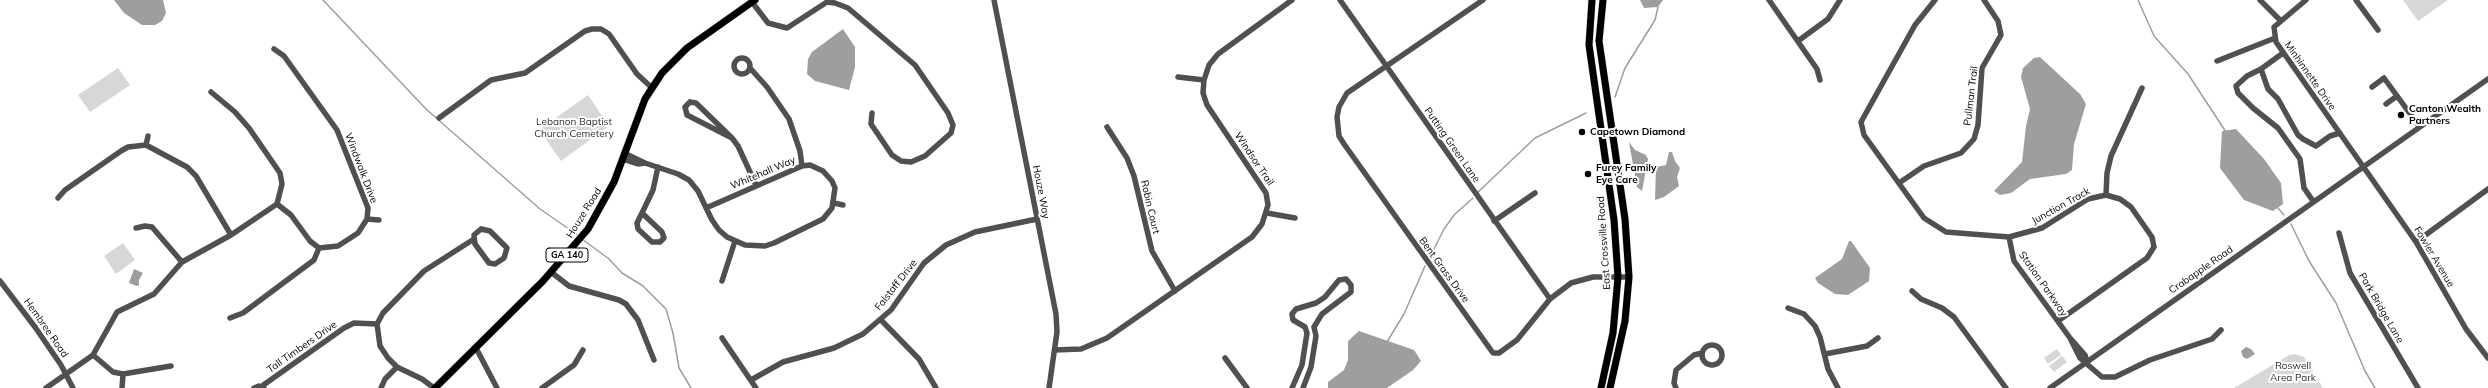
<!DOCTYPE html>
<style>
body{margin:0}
canvas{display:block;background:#fff}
</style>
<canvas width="2488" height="388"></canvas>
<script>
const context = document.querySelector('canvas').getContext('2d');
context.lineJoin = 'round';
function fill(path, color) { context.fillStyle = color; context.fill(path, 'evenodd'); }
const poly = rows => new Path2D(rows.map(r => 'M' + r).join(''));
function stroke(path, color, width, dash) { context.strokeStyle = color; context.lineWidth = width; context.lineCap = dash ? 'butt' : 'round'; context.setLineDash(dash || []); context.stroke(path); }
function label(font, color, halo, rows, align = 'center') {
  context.font = font + ' Mulish,sans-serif'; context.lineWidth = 4; context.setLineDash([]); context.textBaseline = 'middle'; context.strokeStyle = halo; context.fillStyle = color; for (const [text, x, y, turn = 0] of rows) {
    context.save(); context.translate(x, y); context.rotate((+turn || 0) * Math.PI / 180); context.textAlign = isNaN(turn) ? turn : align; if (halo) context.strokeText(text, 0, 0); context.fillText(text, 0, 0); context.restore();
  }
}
fill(poly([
 [2403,0,2448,0,2418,21],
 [118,68,130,85,90,112,78,95],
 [588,95,609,126,561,161,539,130],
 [123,243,135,260,116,274,104,256],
 [2057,349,2061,355,2048,364,2044,358],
 [2295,354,2304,357,2323,388,2234,388,2289,355],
 [2062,356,2067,362,2054,372,2049,366]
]), '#d7d7d7');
fill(poly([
 [114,0,163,0,166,13,162,21,155,25,142,25,124,13],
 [1640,0,1663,0,1658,7,1644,8],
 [843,29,855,47,855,67,849,90,815,81,807,74,808,59,812,52],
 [2040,57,2080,94,2086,104,2074,144,2072,170,2066,174,2030,179,2011,193,2000,195,1994,191,2022,162,2026,126,2030,109,2021,77,2023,68,2034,58],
 [2236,129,2264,159,2281,183,2283,204,2273,211,2244,200,2220,168,2222,131],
 [1629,142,1635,150,1646,155,1648,159,1642,191,1637,187],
 [1669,152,1672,152,1675,161,1680,168,1677,177,1679,186,1664,197,1655,200,1656,167,1666,165],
 [1849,241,1851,241,1870,268,1869,281,1848,295,1835,294,1818,283,1815,278,1842,259],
 [134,269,143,273,139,280,139,285,137,286,129,283],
 [1359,331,1414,350,1421,361,1413,370,1387,388,1328,388,1328,382,1344,370,1348,360,1348,341],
 [2246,347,2251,349,2255,354,2247,359,2243,357,2241,351]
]), '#9e9e9e');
stroke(poly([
 [323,0,426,109,540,209,579,236],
 [2138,0,2154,36,2188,74,2226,132],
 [1615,97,1625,68,1655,20,1658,7],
 [1477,193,1535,138,1586,113],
 [2278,208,2284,215],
 [2291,224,2309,261,2336,303,2365,371,2375,388],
 [582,239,609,259,622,273,643,286,666,309,673,333,679,368,691,388],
 [1429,259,1444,229,1455,214,1473,198],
 [1387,342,1404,314,1425,266]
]), '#9e9e9e', 1.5);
const major = poly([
 [1592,0,1589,45,1614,220,1618,277,1613,333,1601,388],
 [1603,0,1599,41,1625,219,1629,277,1625,321,1610,388],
 [435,388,543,281,588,229,614,182,645,99,662,73,687,48,755,0]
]);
stroke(major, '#dbdbdb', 8);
stroke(poly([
 [994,0,1056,314,1057,332,1049,388],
 [1340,0,1550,299],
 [1483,0,1347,93,1339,107,1337,117,1339,136,1344,144,1493,353,1499,353,1517,340,1550,299,1571,283,1593,277,1629,277],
 [1769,0,1817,69,1820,80],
 [1935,0,1915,25,1861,122,1864,135,1924,218,1946,232,2009,237,2042,228,2088,199,2106,195,2120,199,2131,207,2152,237,2154,247,2147,258,2058,321],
 [2260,0,2280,20],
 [2306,0,2274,27,2276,42,2416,242,2466,329,2488,358],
 [2356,0,2378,30],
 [752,2,768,23,787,28,827,2,835,3,848,8,915,65,948,113,953,125,951,133,925,156,911,162,901,161,892,155,871,124,872,113],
 [1798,41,1828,19,1840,0],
 [274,49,284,56,337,130,368,208,367,219,358,233,338,246,319,248,310,241,291,215,277,204],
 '734 66a8 8 0 1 1 16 0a8 8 0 1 1-16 0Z',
 [2217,61,2275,38],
 [750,68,767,87,789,119,800,151,802,166],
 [2261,69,2283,53],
 [1178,77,1204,80],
 [2372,87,2384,78,2419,126],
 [690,102,696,103,732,138,687,115,685,107,690,102],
 [2386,104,2397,96],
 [439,118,491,80,525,73,585,31,592,29,601,29,609,34,637,74,651,87],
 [1107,127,1127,158,1134,176,1152,251,1175,291],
 [732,138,738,146,756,185],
 [146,145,148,136],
 [624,153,645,163,678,174,689,180,698,191,712,220,719,230,727,237,745,245,765,246,774,243,823,219,832,208,835,188,832,181,823,171,810,165,802,166,706,208],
 [622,159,638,164,645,163],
 [1899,183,1924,166,1961,153,1974,139,1978,125,1982,68,2001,35,1998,21,1984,0],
 [2106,195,2107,173,2111,156,2142,88],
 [58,198,65,190,121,151,128,147,146,145,187,167,196,176,231,235],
 [2313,201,2304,188,2300,159,2278,128,2253,108,2238,93,2236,86,2247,76,2261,69,2268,89,2278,99,2298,135,2303,139,2316,146,2330,136,2340,133],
 [834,203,843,205],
 [642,213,662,232,664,238,660,242,652,242,638,229,637,223,642,213],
 [642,213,653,190,658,167],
 [1267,213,1295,218],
 [367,219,379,220],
 [1494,221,1535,193],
 [136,228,145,226,152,227,182,262],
 [481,229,490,231,507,248,504,258,495,264,489,263,475,244,474,235,481,229],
 [2339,233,2350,273,2418,388],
 [2009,237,2014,261,2070,338,2080,358,2102,377,2115,377,2150,360,2212,339,2221,330],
 [2416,242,2488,189],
 [551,272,569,286,619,300,626,304,638,320,654,360],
 [0,281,35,327,61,365,73,388],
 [722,281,735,241],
 [1912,291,1921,299,1942,308,1954,317,2006,388],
 [1788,308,1804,314,1815,326,1820,337,1828,369,1838,388],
 [230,318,243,313,314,260,319,248],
 [881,320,919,359,936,388],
 [722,338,756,388],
 [2070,338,2085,355,2087,362],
 '1702 355a10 10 0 1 1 20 0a10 10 0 1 1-20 0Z',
 [476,348,497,388],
 [1055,350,1081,349,1107,338,1252,237,1262,224,1268,205,1266,193,1207,105,1203,93,1204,80,1209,65,1218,54,1292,0],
 [1825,354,1867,346,1878,338],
 [93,355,113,372,123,374,171,366],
 [1225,358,1247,388],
 [751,380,783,362,834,348,863,334,891,310,924,263,946,245,975,232,1037,219],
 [262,386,344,328,354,323,377,324],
 [46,388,93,355,117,312,154,294,182,262,231,235,277,204,282,184,280,173,249,128,235,112,211,92],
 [122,388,123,374],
 [254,388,259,386,264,388],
 [381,388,385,379,397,367],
 [434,388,422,379,397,367,388,358,380,346,377,324,383,313,424,271,474,239],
 [542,388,574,365,583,350],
 [1292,388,1302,365,1307,333,1305,327,1293,320,1292,314,1296,309,1316,303,1325,297,1339,280,1346,279,1351,285,1351,292,1322,314,1314,327,1316,336,1311,367,1303,388],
 [1676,388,1674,383,1676,370,1694,355,1702,353],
 [2050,388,2488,79]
]), '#505050', 5.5);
stroke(major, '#000', 7);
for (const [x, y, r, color] of [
 [2401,115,4,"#000"],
 [1582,132,4,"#000"],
 [1588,174,4,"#000"]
]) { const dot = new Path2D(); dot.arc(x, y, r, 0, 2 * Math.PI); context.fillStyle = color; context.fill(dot); stroke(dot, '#fff', 1.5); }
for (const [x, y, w] of [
 [567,255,42]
]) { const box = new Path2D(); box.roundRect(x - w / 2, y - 7, w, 14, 3); context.fillStyle = '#fff'; context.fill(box); stroke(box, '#000', 1); }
label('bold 9px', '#000', null, [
 ["GA 140",567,255]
]);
label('10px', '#000', '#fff', [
 ["Minhinnette Drive",2310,76,55],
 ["Pullman Trail",1971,96,-83],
 ["Putting Green Lane",1452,145,55],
 ["Windsor Trail",1254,159,56],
 ["Windwalk Drive",361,168,69],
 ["Whitehall Way",763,173,-23],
 ["Houze Way",1041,192,79],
 ["Junction Track",2061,206,-29],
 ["Robin Court",1150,207,77],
 ["Houze Road",584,213,-58],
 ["East Crossville Road",1604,243,-94],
 ["Fowler Avenue",2434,257,59],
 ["Bent Grass Drive",1444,270,54],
 ["Crabapple Road",2201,270,-35],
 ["Station Parkway",2043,284,55],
 ["Falstaff Drive",896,285,-52],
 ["Park Bridge Lane",2381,308,60],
 ["Hembree Road",46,328,55],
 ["Tall Timbers Drive",302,347,-35]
]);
label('bold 10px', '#000', '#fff', [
 ["Canton Wealth",2409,109],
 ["Partners",2409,121],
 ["Capetown Diamond",1590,132],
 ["Furey Family",1596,168],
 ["Eye Care",1596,180]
], 'left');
label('10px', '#2e2e2e', '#fff', [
 ["Lebanon Baptist",574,122],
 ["Church Cemetery",574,134],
 ["Roswell",2293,366],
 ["Area Park",2293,378]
]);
</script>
